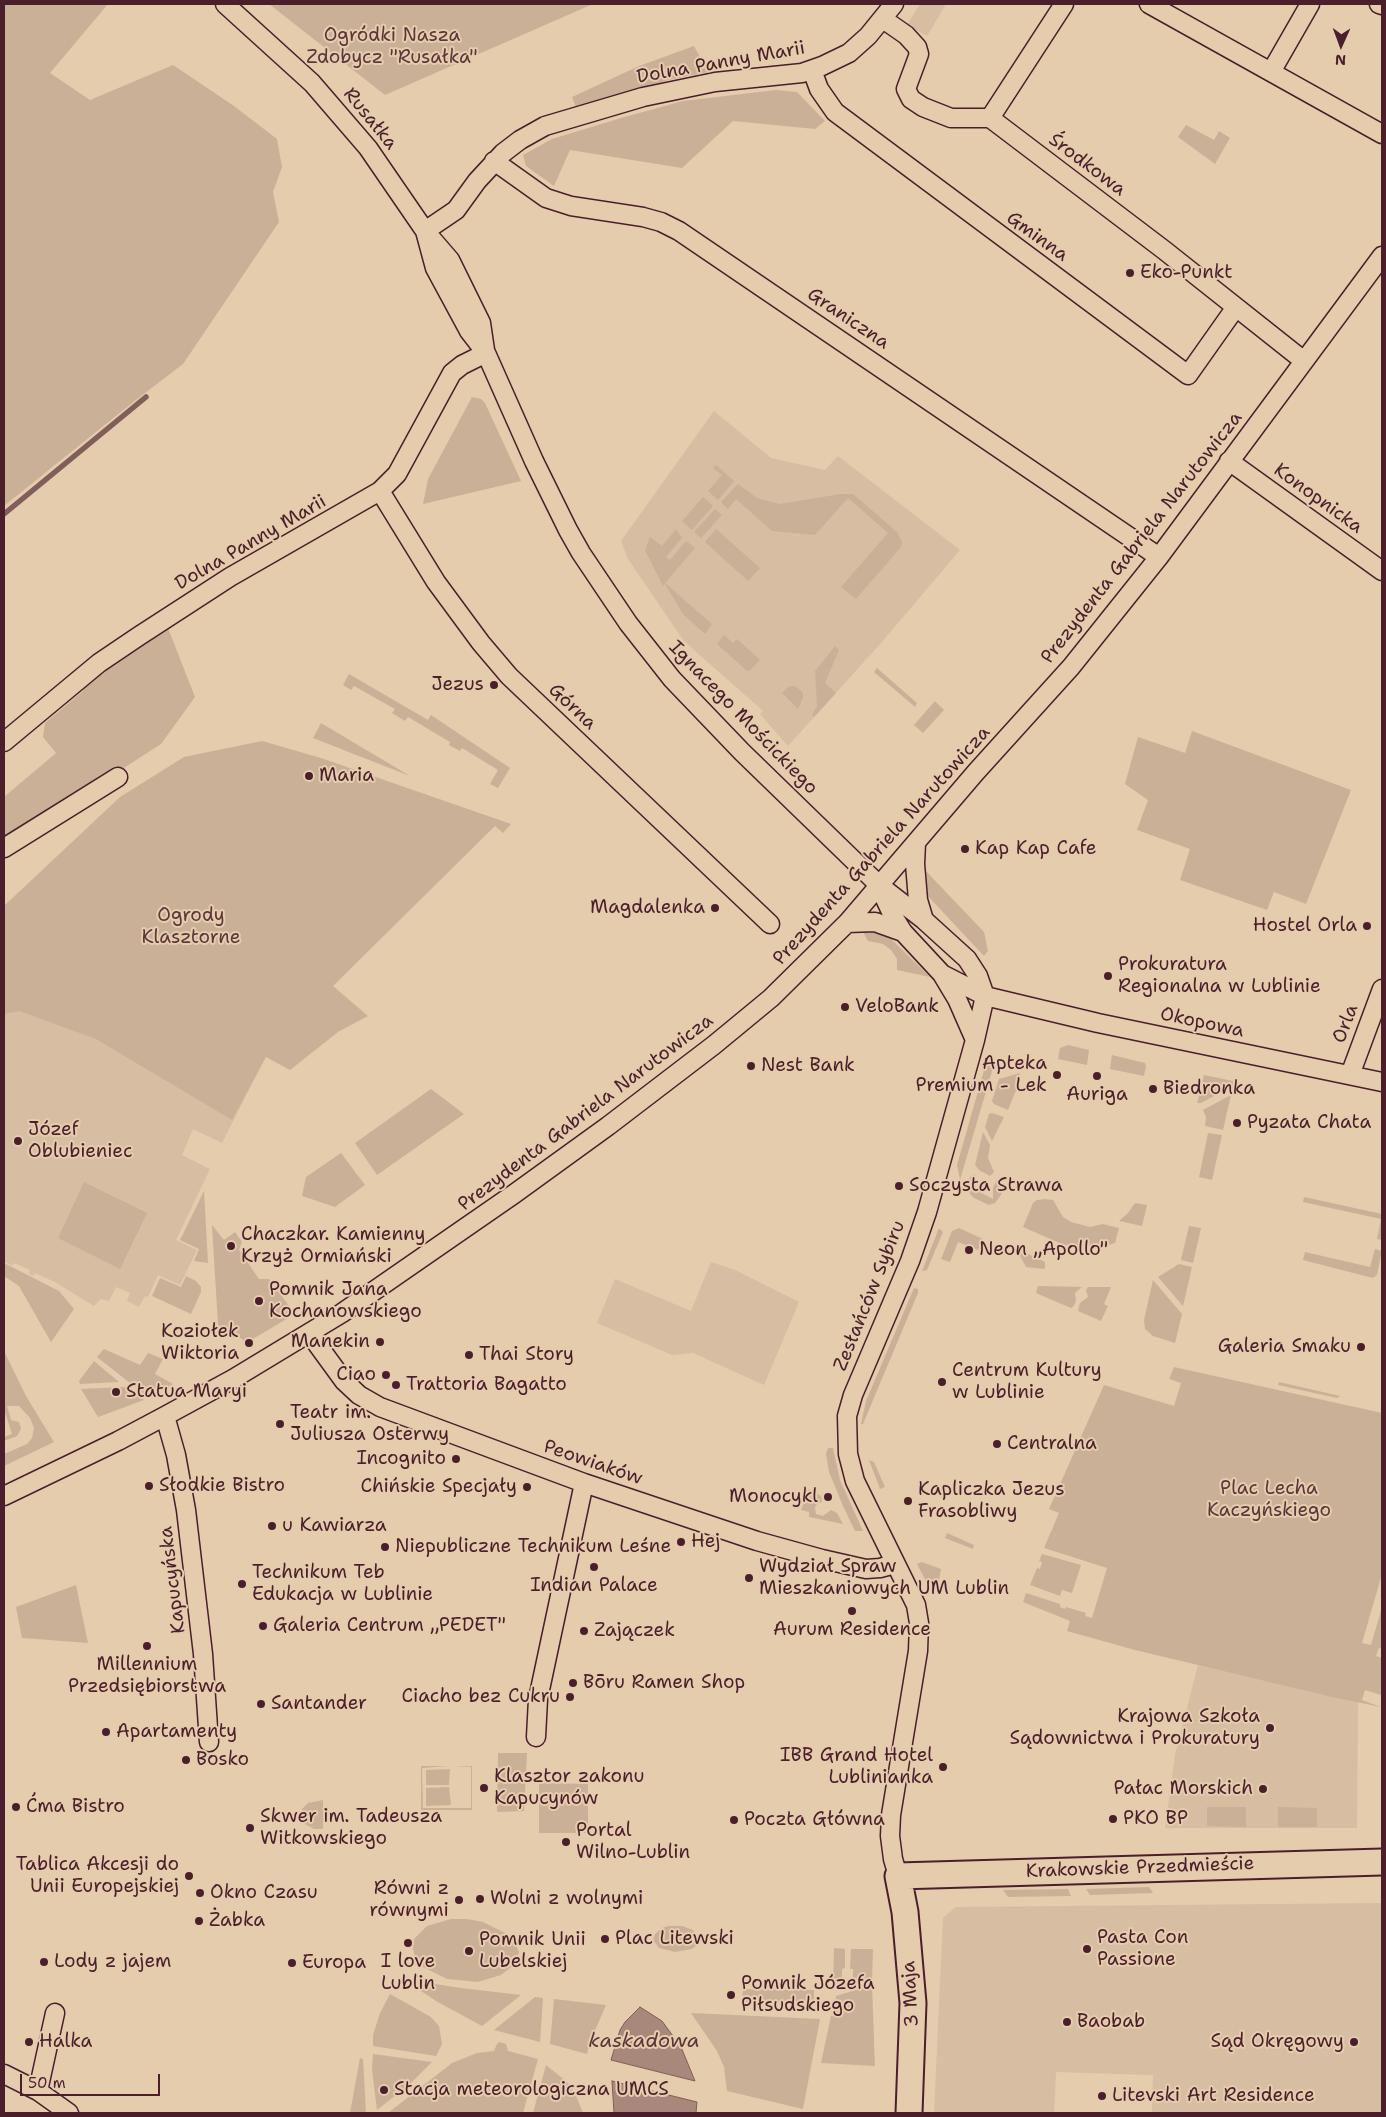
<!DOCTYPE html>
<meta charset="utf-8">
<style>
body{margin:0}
#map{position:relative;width:1386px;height:2117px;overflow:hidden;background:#e4ccad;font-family:"Shantell Sans",sans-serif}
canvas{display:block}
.frame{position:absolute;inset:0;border:5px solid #4a1f2b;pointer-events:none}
.north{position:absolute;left:1316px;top:20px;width:50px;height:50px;-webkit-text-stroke:4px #e4ccad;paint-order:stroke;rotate:182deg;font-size:14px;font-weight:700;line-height:20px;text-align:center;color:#4a1f2b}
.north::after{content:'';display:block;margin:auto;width:18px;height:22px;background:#4a1f2b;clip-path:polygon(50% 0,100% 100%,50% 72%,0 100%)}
.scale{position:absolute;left:20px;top:2074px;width:140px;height:22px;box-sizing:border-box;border:2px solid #4a1f2b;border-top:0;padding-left:6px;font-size:15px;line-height:18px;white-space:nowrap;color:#4a1f2b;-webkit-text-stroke:4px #e4ccad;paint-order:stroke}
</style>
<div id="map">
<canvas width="1386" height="2117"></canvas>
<div class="frame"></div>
<div class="north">N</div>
<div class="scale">50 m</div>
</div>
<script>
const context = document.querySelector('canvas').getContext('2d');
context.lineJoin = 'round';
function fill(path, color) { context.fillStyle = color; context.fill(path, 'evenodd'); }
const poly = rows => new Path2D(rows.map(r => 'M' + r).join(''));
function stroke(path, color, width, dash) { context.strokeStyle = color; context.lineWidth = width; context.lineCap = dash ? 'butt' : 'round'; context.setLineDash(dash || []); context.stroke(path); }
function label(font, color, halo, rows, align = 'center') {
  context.font = font + ' "Shantell Sans",sans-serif'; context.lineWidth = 4; context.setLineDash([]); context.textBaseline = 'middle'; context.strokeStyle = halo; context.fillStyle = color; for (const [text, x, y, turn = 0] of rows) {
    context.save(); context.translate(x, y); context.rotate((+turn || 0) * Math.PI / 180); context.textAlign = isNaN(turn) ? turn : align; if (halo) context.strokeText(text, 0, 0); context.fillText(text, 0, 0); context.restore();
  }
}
fill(poly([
 [920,4,946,4,927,36,907,25],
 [714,411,771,458,825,470,838,456,960,550,881,643,788,746,760,714,763,711,684,641,628,559,621,541],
 [4,917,266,1056,222,1143,193,1129,182,1155,210,1169,176,1240,197,1250,180,1285,158,1275,148,1297,145,1296,139,1307,127,1301,130,1293,116,1287,109,1301,101,1299,94,1306,55,1282,35,1273,33,1276,29,1274,30,1270,14,1263,12,1266,4,1261],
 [711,1262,735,1270,799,1302,764,1385,693,1353,672,1355,597,1323,615,1279,691,1311],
 [1198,1665,1358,1702,1357,1828,1165,1828,1175,1755],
 [1382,1903,1382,2113,1152,2113,1153,2075,1056,2072,1054,2113,934,2113,943,1918,956,1907]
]), '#d7bda2');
fill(poly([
 [4,4,108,4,50,73,90,100,173,65,234,106,277,139,282,167,273,192,279,222,183,364,132,403,4,506],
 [269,4,593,4,385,95],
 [694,46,708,72,668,80,577,110,572,97,639,66],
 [776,90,797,92,825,121,815,129,733,121,682,168,570,150,554,186,526,166,523,155,552,139,621,118,683,101],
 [1186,125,1214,140,1219,131,1230,138,1215,164,1178,137],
 [472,397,481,399,485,403,521,481,423,504,428,479],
 [716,465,734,481,718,500,708,491,722,475,713,468],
 [738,484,757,498,779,504,841,494,853,494,897,532,902,542,901,547,856,599,841,587,888,533,848,498,815,535,772,531,736,499,728,509,721,502],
 [703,497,713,506,692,530,682,521],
 [715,509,722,515,701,538,694,532],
 [676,529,682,538,666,557,670,560,686,541,695,548,665,583,712,624,705,634,683,614,665,584,663,586,645,550,650,537,662,546],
 [716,529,760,568,748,581,705,542],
 [168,628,195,697,161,744,119,771,4,842,4,797,56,753,43,737,45,723,83,691,86,680,127,652],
 [724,635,733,643,737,639,760,660,749,671,747,671,717,644],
 [835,646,839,650,825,683,836,693,814,717,812,715,817,706,815,671],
 [877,668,917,703,915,707,874,672],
 [349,674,428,720,431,715,510,768,498,788,490,784,498,770,462,748,460,751,449,745,450,742,408,717,405,721,392,713,395,709,354,686,351,690,343,685],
 [792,686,797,687,803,693,803,698,798,709,782,693,788,687],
 [935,701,944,710,923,733,914,725],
 [321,723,410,776,313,738],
 [1192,731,1351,790,1306,904,1274,892,1267,910,1180,880,1190,849,1137,830,1148,800,1125,784,1138,737,1185,753],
 [262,741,321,758,511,824,503,833,495,826,333,986,368,1016,338,1032,290,1070,266,1057,232,1120,96,1039,19,1011,4,1014,4,906,120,797,184,757],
 [920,869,925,870,984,932,988,951,984,956,926,894],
 [863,932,879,932,889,937,930,977,897,970,897,959,891,950,883,944,868,941],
 [1068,1045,1089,1050,1087,1065,1058,1059,1060,1048],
 [1112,1055,1145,1063,1146,1066,1144,1076,1110,1069],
 [987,1060,992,1066,992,1071,960,1180,957,1165],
 [1020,1073,1019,1083,1008,1110,994,1104,992,1101,999,1079],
 [1204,1075,1233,1081,1234,1083,1231,1087,1201,1103,1197,1103],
 [431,1089,464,1114,377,1175,355,1143],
 [1231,1095,1223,1130,1205,1126,1206,1117,1203,1110],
 [992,1113,1004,1117,992,1141,985,1127,989,1114],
 [983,1132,990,1145,988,1158,994,1172,990,1176,979,1170,975,1165],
 [1208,1133,1222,1135,1212,1180,1199,1177],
 [341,1153,365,1185,335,1207,302,1196,306,1177],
 [975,1174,976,1190,993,1199,993,1188,997,1179,1001,1182,1003,1190,1001,1195,995,1203,989,1205,974,1198,970,1194,968,1186,969,1181,970,1177],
 [84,1182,147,1213,120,1269,58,1238],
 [204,1191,208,1263,194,1261,199,1249,180,1240],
 [1304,1197,1382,1214,1382,1240,1377,1239,1381,1219,1303,1202],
 [1045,1199,1053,1200,1063,1217,1071,1222,1090,1227,1103,1224,1119,1228,1115,1243,1105,1246,1064,1245,1023,1227,1033,1203,1037,1200],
 [1135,1203,1147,1205,1142,1226,1119,1221,1128,1213],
 [212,1225,224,1240,235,1232,242,1242,239,1250,259,1279,269,1279,295,1314,246,1343,236,1334,218,1325],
 [1189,1226,1201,1228,1193,1263,1181,1260],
 [939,1228,943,1232,927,1270,922,1271],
 [959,1228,983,1239,978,1250,958,1242,950,1262,941,1259,952,1231],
 [1375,1249,1382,1251,1377,1275,1373,1278,1303,1260,1305,1252,1370,1267],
 [1022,1251,1045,1262,1045,1268,1044,1269,1026,1267,1019,1254],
 [4,1263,59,1291,74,1309,51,1342,19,1286,4,1276],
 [1179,1264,1192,1267,1183,1306,1158,1277],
 [186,1276,196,1281,201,1287,201,1292,191,1314,152,1296,160,1278,181,1287],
 [1153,1280,1182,1314,1175,1343,1153,1336,1145,1329,1144,1320],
 [1038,1286,1082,1287,1075,1293,1076,1301,1073,1307,1071,1308,1036,1293],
 [1088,1287,1111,1287,1104,1304,1108,1306,1101,1321,1078,1311,1080,1303,1088,1297,1086,1290],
 [914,1288,918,1289,918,1293,863,1424,861,1424,866,1401],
 [104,1349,140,1365,148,1353,163,1359,155,1374,173,1384,149,1398,97,1357],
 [4,1351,26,1396,54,1442,4,1466,4,1454,27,1444,32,1438,34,1428,30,1418,19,1406,7,1406,11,1420,19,1422,21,1429,17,1436,4,1441,4,1437,12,1434,4,1409],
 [94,1361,119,1382,80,1384,79,1381],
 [1174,1367,1382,1413,1382,1574,1362,1643,1371,1645,1382,1607,1382,1649,1379,1648,1376,1656,1382,1658,1382,1692,1381,1695,1365,1690,1362,1700,1381,1707,1332,1697,1135,1650,1067,1631,1070,1621,1023,1602,1026,1593,1060,1604,1060,1607,1065,1609,1066,1607,1086,1613,1085,1616,1092,1618,1107,1568,1044,1548,1059,1513,1049,1509,1104,1385,1174,1406,1181,1383,1169,1379],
 [1279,1382,1340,1396,1337,1398,1278,1385],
 [125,1387,144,1400,98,1417,81,1389],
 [828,1448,833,1448,840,1480,863,1531,855,1531,843,1506,829,1472,826,1454],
 [869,1460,874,1462,885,1487,880,1489],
 [809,1489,821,1496,822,1502,817,1504,815,1507,816,1514,823,1516,831,1510,837,1513,843,1524,809,1517,809,1512,801,1510],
 [947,1533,974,1545,973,1549,945,1538],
 [1042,1554,1081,1565,1072,1593,1062,1590,1060,1596,1030,1585,1037,1568,1040,1569,1042,1562,1039,1561],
 [922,1562,941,1569,938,1586,927,1583,917,1564],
 [76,1585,88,1643,22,1638,16,1607],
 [498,1753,527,1753,524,1811,497,1812],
 [421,1766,450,1766,422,1768,423,1808,471,1808,471,1767,454,1766,472,1766,472,1810,421,1810],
 [450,1769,449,1785,426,1785,426,1770],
 [539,1783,588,1784,588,1833,539,1833],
 [449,1787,451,1805,426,1806,426,1788],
 [323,1800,323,1829,314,1829,303,1823,302,1809,308,1803],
 [1207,1807,1246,1807,1246,1827,1207,1826],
 [1278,1807,1317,1808,1317,1827,1278,1827],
 [1149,1887,1153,1893,1090,1895,1086,1889],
 [1068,1889,1071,1896,1008,1897,1003,1890],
 [451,1919,467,1919,483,1922,505,1933,516,1945,519,1952,515,1964,501,1975,478,1982,447,1979,423,1967,415,1957,413,1949,414,1939,427,1926],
 [668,1926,682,1926,693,1930,698,1936,697,1945,692,1949,675,1952,659,1948,653,1940,655,1934,662,1928],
 [834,1948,845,1949,845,1968,842,1969,842,1980,853,1980,853,1969,850,1969,851,1949,873,1949,872,1979,833,1989],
 [403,1979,461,1988,521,1995,482,2026,436,2001],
 [872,1985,875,2066,821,2063,831,2016,834,2016,836,1996],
 [743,1989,814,1990,814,2003,742,2002],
 [390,1994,431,2017,439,2026,442,2044,436,2056,373,2046,373,2035,380,2013],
 [535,1997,543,1998,540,2042,494,2030],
 [554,1999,606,2005,590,2042,587,2054,550,2044],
 [691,2013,820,2019,803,2109,727,2091,724,2067,717,2051],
 [500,2042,506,2044,508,2051,538,2059,523,2113,388,2113,452,2063,477,2053,494,2051,497,2044],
 [373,2054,432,2062,412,2082,377,2110,372,2070],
 [360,2058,363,2059,366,2113,350,2113],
 [546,2065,567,2082,577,2098,583,2113,533,2113]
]), '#cbb098');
const water = poly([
 [640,2007,662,2021,681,2047,695,2081,611,2060,620,2030,625,2022,640,2007],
 [612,2081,697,2102,696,2113,614,2113,612,2081]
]);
fill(water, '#a8887a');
stroke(water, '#825e5a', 1);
stroke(poly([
 [4,514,146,397]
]), '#825e5a', 5.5);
const street = poly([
 [225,4,312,83,368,148,425,231,450,260,481,323,485,350],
 [1149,4,1382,134],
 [1379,4,1382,5],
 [883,19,906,35,917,47,919,54,906,89,911,99,923,107,951,118,990,118,1164,250,1304,361],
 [812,70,819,89,835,112,1188,375,1236,307],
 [1271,72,1310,4],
 [990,118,1064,4],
 [494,161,546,198,571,206,643,217,661,222,679,231,1159,557],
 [425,231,435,268,469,331,486,353,534,461,568,530,581,553,628,623,672,679,742,752,879,885,924,920,967,959,978,976,985,996,975,1040,927,1212,910,1261,853,1395,847,1416,848,1454,855,1481,916,1605,919,1623,918,1651,891,1815,890,1836,893,1859,898,1876],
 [425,231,456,210,477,181,503,153,520,140,545,126,643,97,715,82,802,73,822,66,849,53,868,36,894,4],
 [1229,461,1382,571],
 [380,491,436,582,481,643,509,676,770,924],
 [4,742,99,663,139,636,230,577,380,491,397,474,452,373,462,365,486,353],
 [916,843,915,864,918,900,924,920],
 [4,848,118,777],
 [880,888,893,916,903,932,942,974,985,996,1098,1023,1382,1082],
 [847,923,875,922,903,932],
 [942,974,957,999,975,1040],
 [1350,1075,1382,989],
 [309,1333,344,1381,359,1395,380,1407,584,1483,757,1541,822,1559,866,1569,880,1568,895,1564],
 [165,1416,176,1455,186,1510,203,1654,209,1742],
 [4,1496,118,1441,165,1416,233,1379,342,1313,514,1194,608,1126,714,1045,771,998,847,923,976,772,1071,667,1159,557,1382,256],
 [536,1737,538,1699,584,1483],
 [4,2074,38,2091,69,2113],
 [38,2091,55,2013]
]);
const secondary = poly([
 [909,2113,913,2003,905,1912,898,1876,1382,1862]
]);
stroke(street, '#4a1f2b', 21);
stroke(secondary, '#4a1f2b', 29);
stroke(street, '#e4ccad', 18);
stroke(secondary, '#e4ccad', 25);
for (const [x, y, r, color] of [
 [1130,273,5,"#4a1f2b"],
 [494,685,5,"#4a1f2b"],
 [309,776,5,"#4a1f2b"],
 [965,849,5,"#4a1f2b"],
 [715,908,5,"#4a1f2b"],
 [1367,926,5,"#4a1f2b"],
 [1108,976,5,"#4a1f2b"],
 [845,1007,5,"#4a1f2b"],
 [751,1066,5,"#4a1f2b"],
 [1057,1075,5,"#4a1f2b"],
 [1097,1076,5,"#4a1f2b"],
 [1153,1089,5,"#4a1f2b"],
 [1237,1123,5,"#4a1f2b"],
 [18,1141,5,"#4a1f2b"],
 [899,1186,5,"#4a1f2b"],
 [231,1246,5,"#4a1f2b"],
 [969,1250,5,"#4a1f2b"],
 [259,1301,5,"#4a1f2b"],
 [380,1342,5,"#4a1f2b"],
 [249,1343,5,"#4a1f2b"],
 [1361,1347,5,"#4a1f2b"],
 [469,1355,5,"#4a1f2b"],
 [386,1375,5,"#4a1f2b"],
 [942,1382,5,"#4a1f2b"],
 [396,1385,5,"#4a1f2b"],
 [116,1392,5,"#4a1f2b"],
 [280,1424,5,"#4a1f2b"],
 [997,1444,5,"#4a1f2b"],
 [456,1459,5,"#4a1f2b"],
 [149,1486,5,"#4a1f2b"],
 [527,1487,5,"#4a1f2b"],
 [828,1497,5,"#4a1f2b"],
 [908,1501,5,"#4a1f2b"],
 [272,1526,5,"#4a1f2b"],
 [681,1542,5,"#4a1f2b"],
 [385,1547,5,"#4a1f2b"],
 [594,1567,5,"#4a1f2b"],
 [749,1578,5,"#4a1f2b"],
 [242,1584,5,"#4a1f2b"],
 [852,1611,5,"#4a1f2b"],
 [263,1626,5,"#4a1f2b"],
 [584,1631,5,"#4a1f2b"],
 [147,1646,5,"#4a1f2b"],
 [573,1683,5,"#4a1f2b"],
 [570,1697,5,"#4a1f2b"],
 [261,1704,5,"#4a1f2b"],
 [1270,1728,5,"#4a1f2b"],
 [106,1732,5,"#4a1f2b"],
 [186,1760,5,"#4a1f2b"],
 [943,1767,5,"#4a1f2b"],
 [484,1788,5,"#4a1f2b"],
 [1263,1789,5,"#4a1f2b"],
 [16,1807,5,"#4a1f2b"],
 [1113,1819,5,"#4a1f2b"],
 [734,1820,5,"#4a1f2b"],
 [250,1828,5,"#4a1f2b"],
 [566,1842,5,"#4a1f2b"],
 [189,1876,5,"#4a1f2b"],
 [200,1893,5,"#4a1f2b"],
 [480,1899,5,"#4a1f2b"],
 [459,1900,5,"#4a1f2b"],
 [199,1921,5,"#4a1f2b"],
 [605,1939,5,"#4a1f2b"],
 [408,1943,5,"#4a1f2b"],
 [1087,1949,5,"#4a1f2b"],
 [469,1951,5,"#4a1f2b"],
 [44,1962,5,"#4a1f2b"],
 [292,1963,5,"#4a1f2b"],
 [731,1995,5,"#4a1f2b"],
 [1067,2022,5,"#4a1f2b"],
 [29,2042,5,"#4a1f2b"],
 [1354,2042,5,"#4a1f2b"],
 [384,2090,5,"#4a1f2b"],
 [1102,2096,5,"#4a1f2b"]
]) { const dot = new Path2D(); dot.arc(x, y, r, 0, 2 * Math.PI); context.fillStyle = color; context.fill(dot); stroke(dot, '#e4ccad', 2); }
label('19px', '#5d353b', '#e4ccad', [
 ["Ogródki Nasza",392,36],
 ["Zdobycz \"Rusałka\"",392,58],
 ["Ogrody",191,916],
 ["Klasztorne",191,938],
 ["Plac Lecha",1269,1489],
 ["Kaczyńskiego",1269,1511]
]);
label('19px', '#4a1f2b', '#e4ccad', [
 ["Dolna Panny Marii",721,63,-10],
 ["Rusałka",370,119,51],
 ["Środkowa",1087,165,37],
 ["Gminna",1037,237,36],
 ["Graniczna",848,319,34],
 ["Konopnicka",1318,499,36],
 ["Prezydenta Gabriela Narutowicza",1142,538,-52],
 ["Dolna Panny Marii",251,543,-30],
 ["Górna",572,707,43],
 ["Ignacego Mościckiego",743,718,46],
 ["Prezydenta Gabriela Narutowicza",882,846,-48],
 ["Okopowa",1202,1023,12],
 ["Orla",1346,1024,-69],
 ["Prezydenta Gabriela Narutowicza",586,1113,-37],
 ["Zesłańców Sybiru",870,1296,-68],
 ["Peowiaków",593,1463,19],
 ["Kapucyńska",173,1580,-97],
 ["Krakowskie Przedmieście",1140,1868,-2],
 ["3 Maja",911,1994,-93]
]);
label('19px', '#4a1f2b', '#e4ccad', [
 ["Eko-Punkt",1140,273],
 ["Jezus",484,685,"right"],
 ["Maria",319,776],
 ["Kap Kap Cafe",975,849],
 ["Magdalenka",705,908,"right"],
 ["Hostel Orla",1357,926,"right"],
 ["Prokuratura",1118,965],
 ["Regionalna w Lublinie",1118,987],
 ["VeloBank",855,1007],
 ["Apteka",1047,1064,"right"],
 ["Premium - Lek",1047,1086,"right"],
 ["Nest Bank",761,1066],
 ["Biedronka",1163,1089],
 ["Auriga",1097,1095,"center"],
 ["Pyzata Chata",1247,1123],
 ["Józef",28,1130],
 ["Oblubieniec",28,1152],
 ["Soczysta Strawa",909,1186],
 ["Chaczkar. Kamienny",241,1235],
 ["Krzyż Ormiański",241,1257],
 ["Neon ,,Apollo\"",979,1250],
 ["Pomnik Jana",269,1290],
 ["Kochanowskiego",269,1312],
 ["Koziołek",239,1332,"right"],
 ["Wiktoria",239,1354,"right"],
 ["Manekin",370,1342,"right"],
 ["Galeria Smaku",1351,1347,"right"],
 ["Thai Story",479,1355],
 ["Centrum Kultury",952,1371],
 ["w Lublinie",952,1393],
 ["Ciao",376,1375,"right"],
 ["Trattoria Bagatto",406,1385],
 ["Statua Maryi",126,1392],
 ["Teatr im.",290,1413],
 ["Juliusza Osterwy",290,1435],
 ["Centralna",1007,1444],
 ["Incognito",446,1459,"right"],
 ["Słodkie Bistro",159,1486],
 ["Chińskie Specjały",517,1487,"right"],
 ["Kapliczka Jezus",918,1490],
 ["Frasobliwy",918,1512],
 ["Monocykl",818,1497,"right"],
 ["u Kawiarza",282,1526],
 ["Hej",691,1542],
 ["Niepubliczne Technikum Leśne",395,1547],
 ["Wydział Spraw",759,1567],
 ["Mieszkaniowych UM Lublin",759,1589],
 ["Technikum Teb",252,1573],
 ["Edukacja w Lublinie",252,1595],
 ["Indian Palace",594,1586,"center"],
 ["Galeria Centrum ,,PEDET\"",273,1626],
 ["Aurum Residence",852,1630,"center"],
 ["Zajączek",594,1631],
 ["Millennium",147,1665,"center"],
 ["Przedsiębiorstwa",147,1687,"center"],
 ["Bōru Ramen Shop",583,1683],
 ["Ciacho bez Cukru",560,1697,"right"],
 ["Santander",271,1704],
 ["Krajowa Szkoła",1260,1717,"right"],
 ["Sądownictwa i Prokuratury",1260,1739,"right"],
 ["Apartamenty",116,1732],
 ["IBB Grand Hotel",933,1756,"right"],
 ["Lublinianka",933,1778,"right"],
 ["Bosko",196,1760],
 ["Klasztor zakonu",494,1777],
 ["Kapucynów",494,1799],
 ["Pałac Morskich",1253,1789,"right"],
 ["Ćma Bistro",26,1807],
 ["Skwer im. Tadeusza",260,1817],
 ["Witkowskiego",260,1839],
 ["PKO BP",1123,1819],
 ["Poczta Główna",744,1820],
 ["Portal",576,1831],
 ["Wilno-Lublin",576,1853],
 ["Tablica Akcesji do",179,1865,"right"],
 ["Unii Europejskiej",179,1887,"right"],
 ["Równi z",449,1889,"right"],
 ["równymi",449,1911,"right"],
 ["Okno Czasu",210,1893],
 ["Wolni z wolnymi",490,1899],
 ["Żabka",209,1921],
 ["Pasta Con",1097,1938],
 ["Passione",1097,1960],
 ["Plac Litewski",615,1939],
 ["Pomnik Unii",479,1940],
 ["Lubelskiej",479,1962],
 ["Lody z jajem",54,1962],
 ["I love",408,1962,"center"],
 ["Lublin",408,1984,"center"],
 ["Europa",302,1963],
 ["Pomnik Józefa",741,1984],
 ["Piłsudskiego",741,2006],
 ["Baobab",1077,2022],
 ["Halka",39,2042],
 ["Sąd Okręgowy",1344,2042,"right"],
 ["Stacja meteorologiczna UMCS",394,2090],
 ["Litevski Art Residence",1112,2096]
], 'left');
label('italic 20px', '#5d343b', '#e4ccad', [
 ["kaskadowa",644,2042]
]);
</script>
